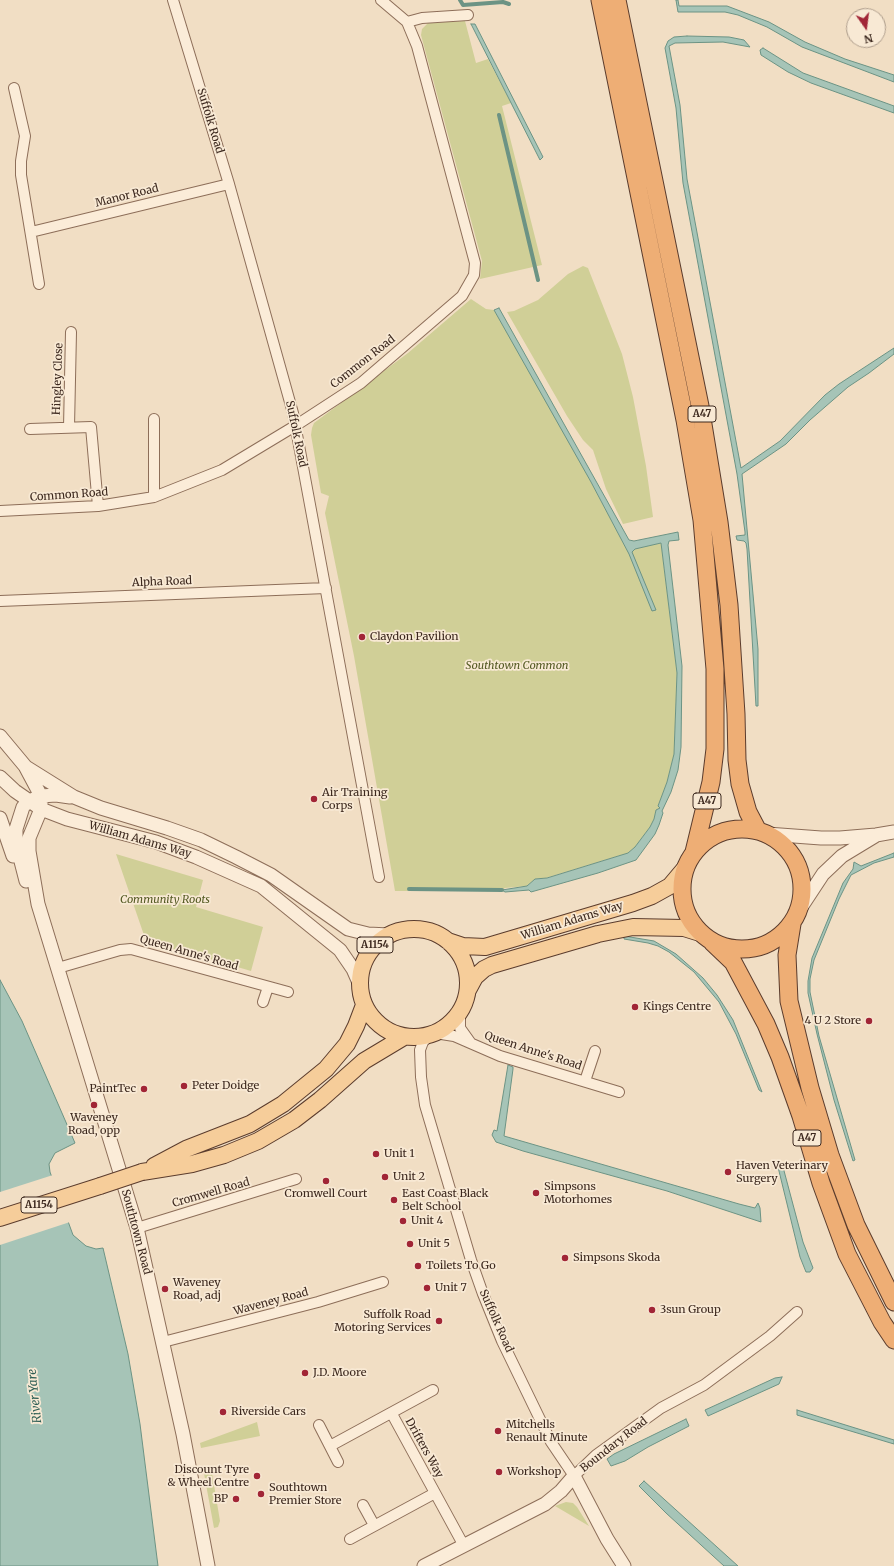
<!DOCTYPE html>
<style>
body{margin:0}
#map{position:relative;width:894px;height:1566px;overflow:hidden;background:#f1dec4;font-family:Merriweather,serif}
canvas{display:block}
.north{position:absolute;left:846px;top:8px;width:40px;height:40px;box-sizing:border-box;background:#f8e9d4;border:1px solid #ad9c8b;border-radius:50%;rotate:166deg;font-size:11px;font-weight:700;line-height:16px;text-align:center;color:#3c281e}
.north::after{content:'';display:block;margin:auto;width:14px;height:18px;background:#a12536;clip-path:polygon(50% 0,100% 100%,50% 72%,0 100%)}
</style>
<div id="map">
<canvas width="894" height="1566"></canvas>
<div class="north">N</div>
</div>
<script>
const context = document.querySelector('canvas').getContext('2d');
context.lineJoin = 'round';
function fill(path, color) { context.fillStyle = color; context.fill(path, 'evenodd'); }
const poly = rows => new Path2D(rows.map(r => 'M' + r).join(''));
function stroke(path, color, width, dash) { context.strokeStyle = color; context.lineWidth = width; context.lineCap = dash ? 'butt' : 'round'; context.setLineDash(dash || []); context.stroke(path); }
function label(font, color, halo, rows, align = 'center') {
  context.font = font + ' Merriweather,serif'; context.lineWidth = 3.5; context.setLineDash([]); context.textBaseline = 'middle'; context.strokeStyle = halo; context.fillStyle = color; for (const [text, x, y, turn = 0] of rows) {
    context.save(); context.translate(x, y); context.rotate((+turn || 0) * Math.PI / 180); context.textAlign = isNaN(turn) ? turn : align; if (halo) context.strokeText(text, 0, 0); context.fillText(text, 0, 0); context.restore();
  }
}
fill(poly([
 [465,21,476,63,488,59,511,103,502,106,542,265,480,279,482,261,421,35,422,29,428,23],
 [583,266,588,268,622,354,633,397,646,466,653,517,623,524,606,489,593,450,583,440,567,416,507,312,514,311,538,300,568,274],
 [471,299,486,309,494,310,564,431,627,550,661,543,677,673,674,754,667,782,658,806,660,808,656,810,654,819,650,827,635,847,628,853,546,878,535,879,527,886,505,888,500,891,395,891,354,656,325,513,329,496,321,493,311,435,312,428,314,423,408,353],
 [116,854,203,880,196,907,263,927,251,971,186,952,154,944,145,938],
 [257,1422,260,1436,201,1448,200,1443],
 [203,1468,208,1469,212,1473,220,1521,218,1527,214,1528],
 [566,1502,573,1503,577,1507,589,1526,555,1506]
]), '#d0cf97');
const water = poly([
 [676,0,678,0,679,6,727,6,769,22,805,42,845,59,894,75,894,82,802,47,767,27,738,15,725,12,678,12,676,0],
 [471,24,475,24,543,157,540,160,471,24],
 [687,36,729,37,744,40,750,47,723,42,675,43,669,46,680,105,687,179,741,468,780,441,825,395,839,384,894,348,894,354,869,373,848,387,810,420,786,444,742,474,758,649,758,706,756,706,747,549,746,543,744,541,737,540,736,536,745,535,745,532,737,474,683,183,676,108,665,48,668,41,674,37,687,36],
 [763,48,803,73,894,106,894,113,811,83,788,72,761,55,760,50,763,48],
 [499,308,629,540,634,541,678,532,679,540,669,541,668,545,682,666,681,747,678,770,671,792,662,811,663,813,659,825,655,834,636,860,598,873,531,892,529,890,505,892,502,890,527,886,535,879,547,878,628,853,635,847,650,827,654,819,656,810,660,808,658,806,667,782,674,754,677,673,661,543,635,549,632,552,656,610,652,611,629,554,591,482,494,310,499,308],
 [894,853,894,857,874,863,851,875,839,899,814,960,810,979,810,992,819,1036,855,1160,853,1161,834,1100,817,1034,808,993,808,981,812,958,843,883,853,869,854,862,861,866,894,853],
 [624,936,654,941,676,954,703,978,717,995,733,1020,762,1092,759,1090,736,1034,719,1002,694,972,669,952,658,946,648,943,624,939,624,936],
 [0,980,22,1021,75,1143,55,1153,49,1164,50,1172,73,1235,86,1246,96,1249,103,1248,128,1354,140,1424,158,1566,0,1566,0,980],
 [508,1065,513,1067,513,1069,504,1136,739,1204,755,1208,758,1203,760,1208,761,1222,667,1191,523,1151,496,1142,492,1135,494,1130,497,1131,508,1065],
 [780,1165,783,1167,803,1242,813,1268,810,1272,806,1272,800,1257,778,1167,780,1165],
 [782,1377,779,1384,708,1416,705,1410,775,1378,782,1377],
 [797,1410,894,1440,894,1444,797,1415,797,1410],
 [686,1419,689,1426,648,1447,625,1461,611,1466,607,1459,614,1454,686,1419],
 [644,1481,738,1566,724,1566,666,1513,639,1486,644,1481]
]);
fill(water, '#a6c4b7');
stroke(water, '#6c9384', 1);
fill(poly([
 [53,1175,70,1222,0,1245,0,1192]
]), '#f1dec4');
stroke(poly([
 [460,0,463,5,503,2,509,4],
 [499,115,538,280],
 [409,889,502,890]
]), '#6c9384', 4);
const minor = poly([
 [173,0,229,184,293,413,379,877],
 [381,0,407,22,422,18,468,15],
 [14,88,25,136,21,161,21,175,39,284],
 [31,232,229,184],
 [154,419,154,497],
 [69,427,71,332],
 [30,429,91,427,98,506],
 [0,511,98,506,154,497,222,470,295,426,361,383,462,296,474,275,475,263,417,46,407,22],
 [0,601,326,588],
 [58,968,120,950,131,949,288,992],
 [263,1002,268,987],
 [460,1013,460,1028,470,1042],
 [435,1033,454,1036,500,1056,619,1092],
 [429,1036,423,1042,420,1050,421,1077,425,1105,471,1260,483,1294,502,1341,551,1442,574,1476,596,1455,661,1408,704,1385,770,1336,797,1312],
 [585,1081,595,1051],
 [137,1228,296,1179],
 [163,1342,318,1302,383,1282],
 [392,1414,464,1546],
 [319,1425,338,1462],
 [330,1446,433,1390],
 [363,1505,374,1525],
 [350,1539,435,1493]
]);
const tertiary = poly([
 [0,736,25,766,41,796,41,809,29,838,29,851,38,904,137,1228,183,1434,208,1566],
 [26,767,74,797,101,808,167,828,201,840,236,857,271,875,348,929,368,934,389,935],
 [0,777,15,791,41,809,67,819,156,842,196,857,261,886,340,950,353,969,360,985],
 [0,818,13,856],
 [767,834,821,838,840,838,876,835,894,832],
 [26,881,16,842,16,829,23,807,29,801,41,796,56,795,70,797],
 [798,912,823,874,842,856,875,836],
 [424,1566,545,1504,561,1491,574,1476,607,1539,624,1566]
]);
const primary = poly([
 '360 983a54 54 0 1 1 108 0a54 54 0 1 1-108 0Z',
 [448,941,463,946,485,947,633,903,652,896,670,886,686,867],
 [468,990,475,977,484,969,492,965,598,934,633,927,684,928,700,933],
 [154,1166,186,1149,250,1124,283,1104,326,1069,347,1044,356,1026,364,1005],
 [142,1172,192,1164,224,1155,258,1141,294,1120,320,1100,364,1061,404,1037],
 [0,1218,100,1186]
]);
const trunk = poly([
 [600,0,685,420,702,520,715,669,715,749,711,782,694,852],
 [617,0,700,406,719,522,729,605,736,714,737,760,740,784,748,812,758,831],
 '682 889a60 60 0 1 1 120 0a60 60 0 1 1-120 0Z',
 [792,924,787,955,789,1001,810,1088,830,1155,856,1225,894,1302],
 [712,942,733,962,766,1024,780,1057,801,1116,821,1183,847,1254,882,1322,894,1340]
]);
stroke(minor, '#8d6e59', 12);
stroke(tertiary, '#8d6e59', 15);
stroke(primary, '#5b3c2d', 18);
stroke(trunk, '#5b3c2d', 19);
stroke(minor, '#fbecd8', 10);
stroke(tertiary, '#fbecd8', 13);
stroke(primary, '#f6cd9a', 16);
stroke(trunk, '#eeae75', 17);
const primaryBridge = poly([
 [100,1186,142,1172]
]);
stroke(primaryBridge, '#5b3c2d', 18, []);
stroke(primaryBridge, '#f6cd9a', 16);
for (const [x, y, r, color] of [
 [362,637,4,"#a12536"],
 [314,799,4,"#a12536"],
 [635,1007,4,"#a12536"],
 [869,1021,4,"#a12536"],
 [184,1086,4,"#a12536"],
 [144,1089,4,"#a12536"],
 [94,1105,4,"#a12536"],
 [376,1154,4,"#a12536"],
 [728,1172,4,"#a12536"],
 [385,1177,4,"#a12536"],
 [326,1181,4,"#a12536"],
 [536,1193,4,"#a12536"],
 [394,1200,4,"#a12536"],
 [403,1221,4,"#a12536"],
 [410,1244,4,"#a12536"],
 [565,1258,4,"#a12536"],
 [418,1266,4,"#a12536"],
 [427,1288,4,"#a12536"],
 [165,1289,4,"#a12536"],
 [652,1310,4,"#a12536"],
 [439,1321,4,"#a12536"],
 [305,1373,4,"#a12536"],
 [223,1412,4,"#a12536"],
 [498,1431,4,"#a12536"],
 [499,1472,4,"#a12536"],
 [257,1476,4,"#a12536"],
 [261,1494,4,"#a12536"],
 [236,1499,4,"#a12536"]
]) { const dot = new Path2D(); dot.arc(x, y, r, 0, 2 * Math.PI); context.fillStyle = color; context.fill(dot); stroke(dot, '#f8e9d4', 1.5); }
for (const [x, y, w] of [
 [702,414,28],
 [707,801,28],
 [375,945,36],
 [807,1138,28],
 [39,1205,36]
]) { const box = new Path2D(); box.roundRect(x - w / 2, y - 8, w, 16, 3); context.fillStyle = '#f8e9d4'; context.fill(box); stroke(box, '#3c281e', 1); }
label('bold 10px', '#3c281e', null, [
 ["A47",702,414],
 ["A47",707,801],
 ["A1154",375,945],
 ["A47",807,1138],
 ["A1154",39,1205]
]);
label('11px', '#3c281e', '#f8e9d4', [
 ["Suffolk Road",210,121,73],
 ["Manor Road",127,196,-14],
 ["Common Road",363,362,-38],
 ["Hingley Close",58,379,-88],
 ["Suffolk Road",296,434,78],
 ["Common Road",69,495,-4],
 ["Alpha Road",162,582,-2],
 ["William Adams Way",140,840,16],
 ["William Adams Way",572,921,-17],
 ["Queen Anne's Road",189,953,16],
 ["Queen Anne's Road",533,1051,18],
 ["Cromwell Road",211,1193,-16],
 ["Southtown Road",136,1232,75],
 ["Waveney Road",271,1302,-15],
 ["Suffolk Road",496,1321,66],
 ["Boundary Road",614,1445,-38],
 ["Drifters Way",424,1448,61]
]);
label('11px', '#3c281e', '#f8e9d4', [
 ["Claydon Pavilion",370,637],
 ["Air Training",322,793],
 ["Corps",322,806],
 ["Kings Centre",643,1007],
 ["4 U 2 Store",861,1021,"right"],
 ["Peter Doidge",192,1086],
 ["PaintTec",136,1089,"right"],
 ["Waveney",94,1118,"center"],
 ["Road, opp",94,1131,"center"],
 ["Unit 1",384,1154],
 ["Haven Veterinary",736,1166],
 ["Surgery",736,1179],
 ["Unit 2",393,1177],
 ["Simpsons",544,1187],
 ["Motorhomes",544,1200],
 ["Cromwell Court",326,1194,"center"],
 ["East Coast Black",402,1194],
 ["Belt School",402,1207],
 ["Unit 4",411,1221],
 ["Unit 5",418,1244],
 ["Simpsons Skoda",573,1258],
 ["Toilets To Go",426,1266],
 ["Waveney",173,1283],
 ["Road, adj",173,1296],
 ["Unit 7",435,1288],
 ["3sun Group",660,1310],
 ["Suffolk Road",431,1315,"right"],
 ["Motoring Services",431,1328,"right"],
 ["J.D. Moore",313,1373],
 ["Riverside Cars",231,1412],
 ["Mitchells",506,1425],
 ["Renault Minute",506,1438],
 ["Discount Tyre",249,1470,"right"],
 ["& Wheel Centre",249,1483,"right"],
 ["Workshop",507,1472],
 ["Southtown",269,1488],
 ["Premier Store",269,1501],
 ["BP",228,1499,"right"]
], 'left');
label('italic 11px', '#545a23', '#f8e9d4', [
 ["Southtown Common",517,666],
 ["Community Roots",165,900]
]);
label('italic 12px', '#2c5d53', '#f8e9d4', [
 ["River Yare",35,1396,-96]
]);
</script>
